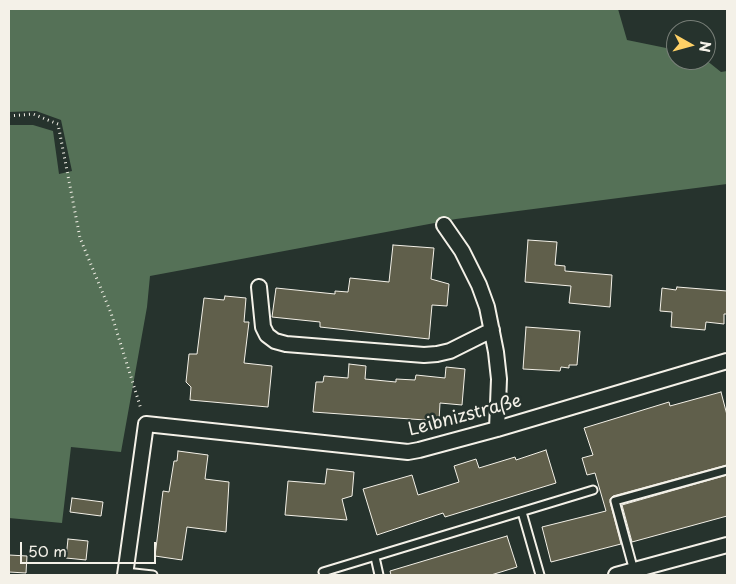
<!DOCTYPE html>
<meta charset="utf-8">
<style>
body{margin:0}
#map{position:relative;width:736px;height:584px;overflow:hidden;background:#26332d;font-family:"Playpen Sans",sans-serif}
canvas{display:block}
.frame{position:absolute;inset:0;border:10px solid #f4f1e8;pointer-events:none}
.north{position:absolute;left:666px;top:20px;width:50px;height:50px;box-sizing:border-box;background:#26332d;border:1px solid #787f78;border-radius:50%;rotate:97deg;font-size:14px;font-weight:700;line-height:20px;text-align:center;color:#f4f1e8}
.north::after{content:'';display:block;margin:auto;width:18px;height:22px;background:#ffd166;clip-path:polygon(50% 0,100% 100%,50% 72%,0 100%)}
.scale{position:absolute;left:20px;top:542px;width:136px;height:22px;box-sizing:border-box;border:2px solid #f4f1e8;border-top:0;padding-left:6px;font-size:15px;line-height:18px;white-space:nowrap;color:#f4f1e8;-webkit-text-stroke:4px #26332d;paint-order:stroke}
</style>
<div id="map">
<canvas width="736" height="584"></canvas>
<div class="frame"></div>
<div class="north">N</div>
<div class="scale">50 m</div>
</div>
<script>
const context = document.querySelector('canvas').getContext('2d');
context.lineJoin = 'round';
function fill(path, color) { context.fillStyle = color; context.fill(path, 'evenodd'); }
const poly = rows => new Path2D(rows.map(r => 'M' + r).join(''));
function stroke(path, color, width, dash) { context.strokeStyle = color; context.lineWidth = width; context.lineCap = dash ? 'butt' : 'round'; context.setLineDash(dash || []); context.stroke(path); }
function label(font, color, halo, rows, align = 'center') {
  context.font = font + ' "Playpen Sans",sans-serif'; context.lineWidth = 5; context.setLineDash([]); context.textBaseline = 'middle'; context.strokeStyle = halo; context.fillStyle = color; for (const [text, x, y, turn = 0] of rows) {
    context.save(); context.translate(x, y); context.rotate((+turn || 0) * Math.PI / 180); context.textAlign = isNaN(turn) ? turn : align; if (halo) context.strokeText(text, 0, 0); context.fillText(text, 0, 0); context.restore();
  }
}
fill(poly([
 [9,9,618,9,627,40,676,50,676,60,706,60,721,72,727,71,727,184,456,219,150,276,147,307,121,452,71,447,62,523,9,518,9,125,33,125,53,131,59,174,72,171,61,120,36,111,9,112]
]), '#557157');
const building = poly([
 [528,240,557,242,555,265,565,266,565,271,612,275,610,307,569,303,571,286,525,282,528,240],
 [393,245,434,248,431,279,449,284,447,306,432,305,429,339,320,327,320,322,272,317,276,288,335,294,335,291,348,292,350,278,389,282,393,245],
 [677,287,727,291,727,314,724,314,724,324,706,322,705,330,671,327,672,312,660,311,662,288,676,290,677,287],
 [225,296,246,298,244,322,249,322,244,363,272,366,268,407,190,400,191,387,186,382,189,354,197,354,204,298,224,300,225,296],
 [526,327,580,331,577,365,569,365,569,368,561,367,560,371,523,369,526,327],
 [349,364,366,366,365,379,396,382,396,379,415,380,416,375,445,378,446,367,465,369,462,405,440,403,439,421,313,412,316,382,323,382,324,376,348,378,349,364],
 [721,392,727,415,727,465,613,496,610,499,610,502,621,544,551,562,542,527,606,511,595,473,587,475,582,458,593,455,584,428,669,402,670,406,721,392],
 [546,450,556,483,445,517,443,513,377,535,363,489,412,475,418,495,459,482,454,466,476,459,479,468,515,457,516,460,546,450],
 [178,451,208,455,205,479,229,482,226,532,187,527,182,560,155,556,163,491,169,492,174,461,177,461,178,451],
 [327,469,354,472,352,496,342,499,347,520,285,515,288,481,325,484,327,469],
 [727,475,727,516,632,542,622,505,727,475],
 [72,498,103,502,101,516,70,512,72,498],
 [507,536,517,567,491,575,391,575,390,571,507,536],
 [68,539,88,541,86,560,66,558,68,539],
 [9,555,27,556,26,573,9,572,9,555]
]);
fill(building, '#605f4b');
stroke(building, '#f4f1e8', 1);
const service = poly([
 [522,512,540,575],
 [375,557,379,575],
 [634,571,615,501,727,470],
 [125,572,153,575],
 [323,572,593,490]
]);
const minor = poly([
 [444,225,462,251,479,285,487,307,496,352,499,379,497,429],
 [259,287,263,327,267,335,275,341,286,344,424,355,437,354,450,351,492,330],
 [125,575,146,424,408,452,419,450,497,429,727,361],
 [616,575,727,545]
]);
stroke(service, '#f4f1e8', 11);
stroke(minor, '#f4f1e8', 18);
stroke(poly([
 [9,116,33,114,58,124,80,238,111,313,141,409]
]), '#f4f1e8', 3, [1, 4]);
stroke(service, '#26332d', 7);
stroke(minor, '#26332d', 14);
label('18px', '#f4f1e8', '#26332d', [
 ["Leibnizstraße",465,416,-15]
]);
</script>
